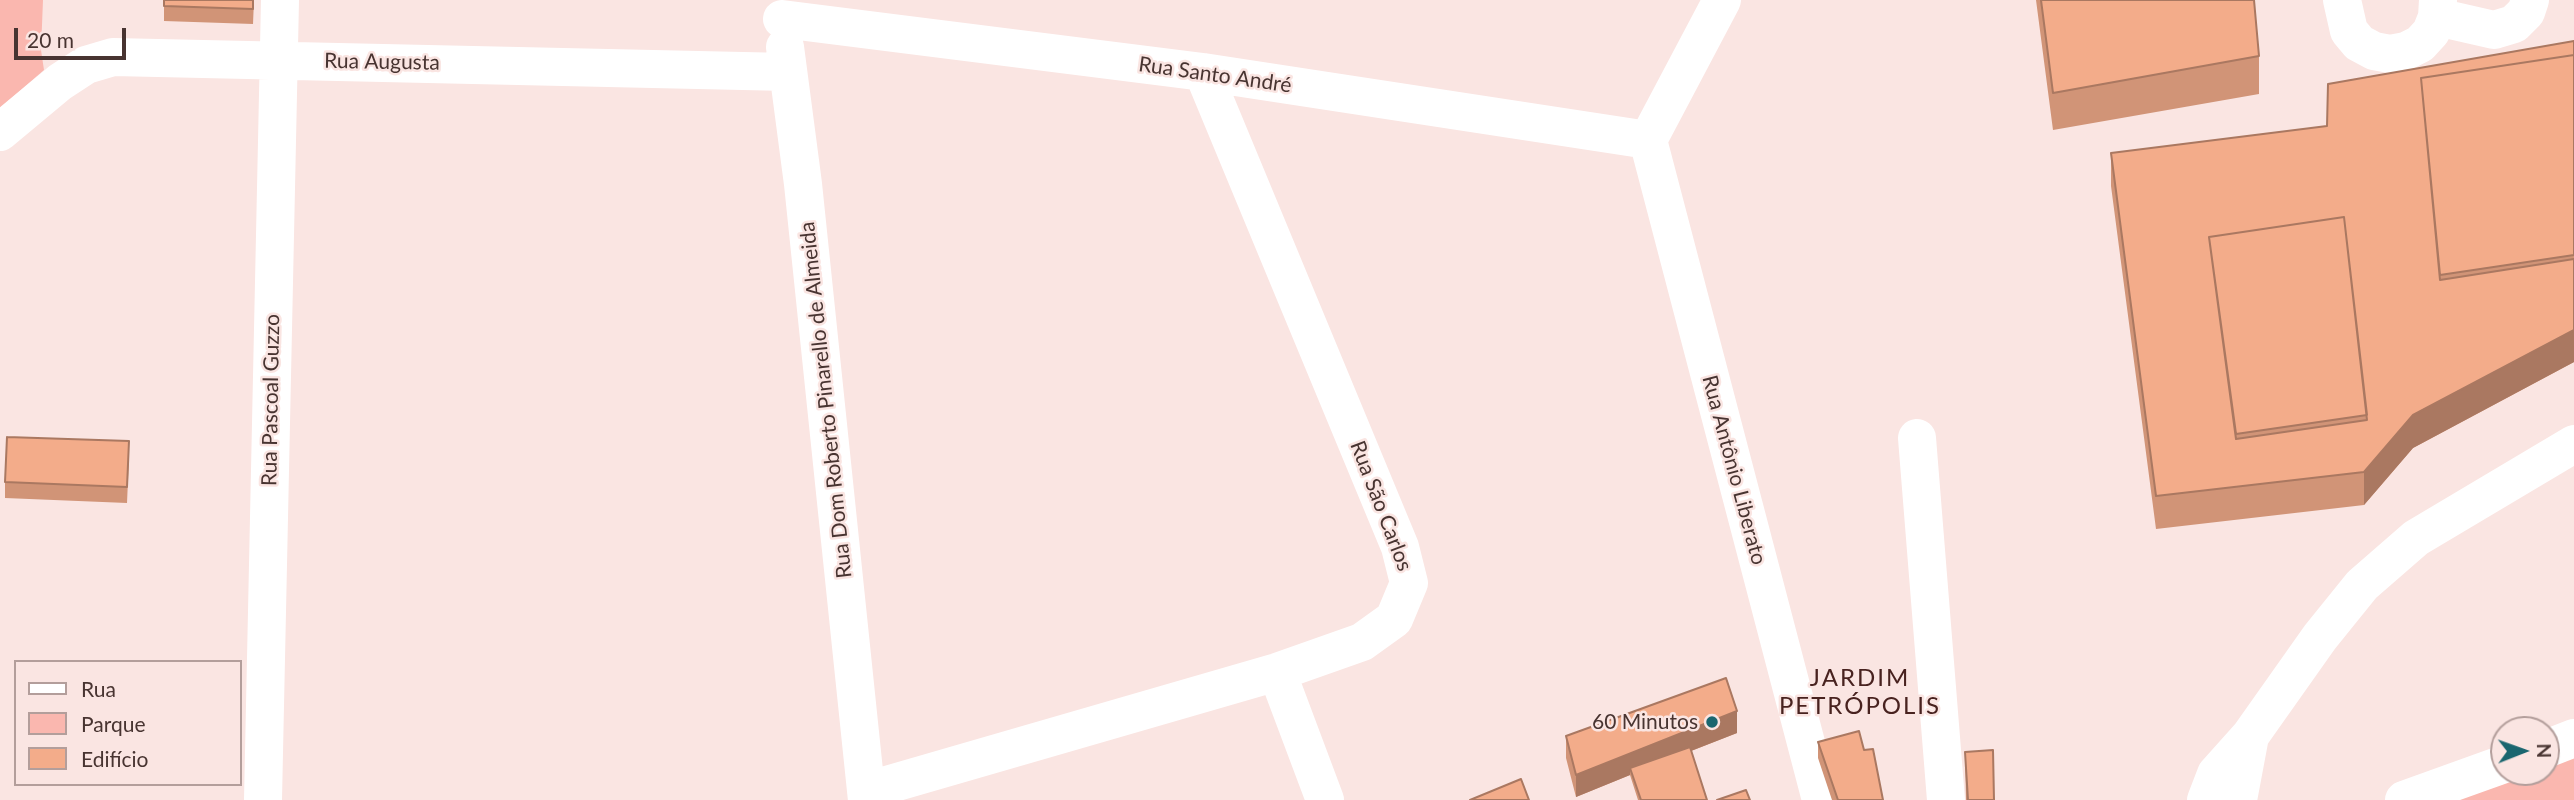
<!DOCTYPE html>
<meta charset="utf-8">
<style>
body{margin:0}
#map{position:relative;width:2574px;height:800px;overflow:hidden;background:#fae5e2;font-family:Lato,sans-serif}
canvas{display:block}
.legend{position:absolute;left:14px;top:660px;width:228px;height:126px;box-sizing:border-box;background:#fae5e2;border:2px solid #b39e9b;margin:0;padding:9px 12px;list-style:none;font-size:21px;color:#483431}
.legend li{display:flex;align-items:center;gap:14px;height:35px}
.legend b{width:35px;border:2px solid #b39e9b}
.north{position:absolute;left:2490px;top:716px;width:70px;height:70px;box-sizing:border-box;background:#fae5e2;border:2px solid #b39e9b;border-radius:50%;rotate:89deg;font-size:19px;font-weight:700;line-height:28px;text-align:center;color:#483431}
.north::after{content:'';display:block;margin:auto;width:24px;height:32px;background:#1a666f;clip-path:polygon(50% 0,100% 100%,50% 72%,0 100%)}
.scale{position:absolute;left:14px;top:28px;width:112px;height:32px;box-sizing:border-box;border:4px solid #483431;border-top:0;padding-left:9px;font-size:21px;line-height:24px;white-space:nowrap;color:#483431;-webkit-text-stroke:5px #fae5e2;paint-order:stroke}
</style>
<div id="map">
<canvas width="2574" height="800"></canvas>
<ul class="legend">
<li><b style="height:9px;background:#fff"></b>Rua</li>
<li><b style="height:19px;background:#fab7af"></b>Parque</li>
<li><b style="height:19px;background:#f3ac8a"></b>Edifício</li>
</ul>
<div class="north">N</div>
<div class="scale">20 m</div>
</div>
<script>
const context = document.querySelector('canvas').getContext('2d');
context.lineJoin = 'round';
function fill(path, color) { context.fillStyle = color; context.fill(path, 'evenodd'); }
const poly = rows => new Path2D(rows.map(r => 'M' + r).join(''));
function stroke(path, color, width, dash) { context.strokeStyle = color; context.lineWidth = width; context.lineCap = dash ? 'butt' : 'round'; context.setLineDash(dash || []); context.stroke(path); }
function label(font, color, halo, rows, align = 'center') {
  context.font = font + ' Lato,sans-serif'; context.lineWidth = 5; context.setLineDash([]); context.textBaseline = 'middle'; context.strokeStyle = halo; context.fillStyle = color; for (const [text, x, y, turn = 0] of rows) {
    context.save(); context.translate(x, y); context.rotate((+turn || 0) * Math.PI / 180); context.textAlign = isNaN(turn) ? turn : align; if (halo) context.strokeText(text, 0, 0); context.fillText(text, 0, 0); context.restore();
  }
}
fill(poly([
 [0,0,43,0,41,50,44,70,0,108],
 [2574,757,2574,800,2453,800,2533,772,2546,772,2546,767]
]), '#fab7af');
stroke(poly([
 [2342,0,2349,31,2359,43,2374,51,2390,54,2406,51,2420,44,2431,32,2437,17,2438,0],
 [2437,17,2494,30,2514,24,2526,12,2530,0],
 [782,19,1203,72,1648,140],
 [785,47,803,184,867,800],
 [0,132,60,82,86,65,113,57,788,72],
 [1648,140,1821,800],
 [1648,140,1722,0],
 [1917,438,1946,800],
 [1277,672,1325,800],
 [2546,749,2574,738],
 [866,791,1277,672,1362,642,1394,619,1409,583,1400,547,1203,72],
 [263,800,280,0],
 [2206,800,2216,774,2250,736,2320,637,2362,585,2416,538,2574,444],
 [2238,800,2250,736],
 [2404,800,2504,764]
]), '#fff', 38);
fill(poly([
 [164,0,254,0,253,24,164,21],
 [2036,0,2254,0,2259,56,2259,94,2053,130],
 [2574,41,2574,362,2413,448,2364,505,2156,529,2111,186,2111,153,2327,126],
 [129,457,127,503,5,498,5,482],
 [1737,733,1691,751,1707,800,1638,800,1630,775,1576,797,1566,758,1566,736],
 [1818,742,1864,750,1883,800,1832,800,1818,758],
 [1965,752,1994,800,1966,800]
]), '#d19477');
fill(poly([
 [2574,330,2574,362,2413,448,2364,505,2364,472,2413,415],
 [1737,711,1737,733,1632,774,1630,768,1630,775,1576,797,1576,775]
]), '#aa7861');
const building = poly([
 [164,0,253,0,253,9,164,6,164,0],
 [2041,0,2254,0,2259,56,2053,93,2041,0],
 [2574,41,2574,55,2421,78,2440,280,2574,259,2574,330,2413,415,2364,472,2156,496,2111,153,2327,126,2328,84,2574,41],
 [2344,217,2367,420,2236,439,2209,237,2344,217],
 [2574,55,2574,255,2440,275,2421,78,2574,55],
 [2344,217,2367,415,2236,434,2209,237,2344,217],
 [7,437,129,441,127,487,5,482,7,437],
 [1726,678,1737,711,1576,775,1566,736,1726,678],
 [1859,731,1864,750,1873,749,1883,800,1838,800,1818,742,1859,731],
 [1690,747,1707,800,1641,800,1630,768,1690,747],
 [1993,750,1994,800,1968,800,1965,752,1993,750],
 [1521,779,1529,800,1470,800,1521,779],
 [1746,790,1750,800,1717,800,1746,790]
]);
fill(building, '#f3ac8a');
stroke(building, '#aa7861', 2);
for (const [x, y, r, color] of [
 [1712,722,7,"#1a666f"]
]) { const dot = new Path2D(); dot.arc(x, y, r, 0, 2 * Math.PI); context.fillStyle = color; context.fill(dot); stroke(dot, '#fae5e2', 2.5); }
label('21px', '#483431', '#fae5e2', [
 ["Rua Augusta",382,62,1],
 ["Rua Santo André",1215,75,8],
 ["Rua Pascoal Guzzo",271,400,-89],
 ["Rua Dom Roberto Pinarello de Almeida",826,400,-96],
 ["Rua Antônio Liberato",1734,470,75],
 ["Rua São Carlos",1381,506,69]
]);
label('21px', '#483431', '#fae5e2', [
 ["60 Minutos",1698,722]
], 'right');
context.letterSpacing = '2px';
label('24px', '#48221f', '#fae5e2', [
 ["JARDIM",1860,678],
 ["PETRÓPOLIS",1860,706]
]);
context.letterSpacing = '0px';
</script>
